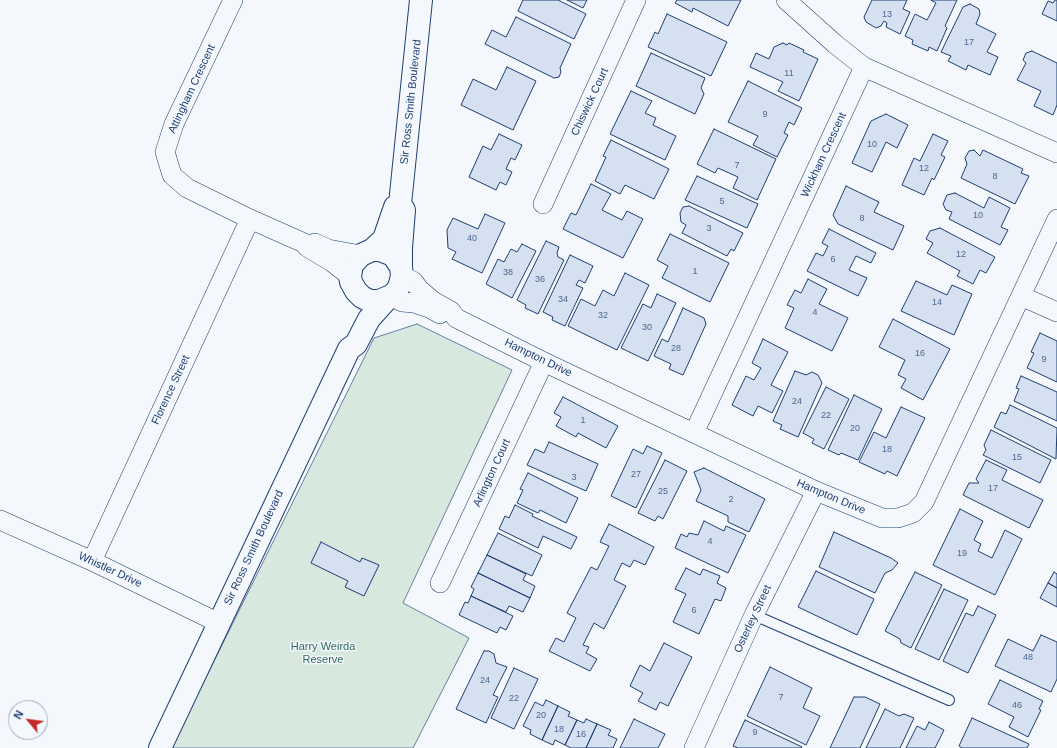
<!DOCTYPE html>
<style>
body{margin:0}
#map{position:relative;width:1057px;height:748px;overflow:hidden;background:#f4f7fb;font-family:Helvetica,sans-serif}
canvas{display:block}
.north{position:absolute;left:8px;top:700px;width:40px;height:40px;box-sizing:border-box;background:#f4f7fb;border:1px solid #9eadc5;border-radius:50%;rotate:299deg;font-size:11px;font-weight:700;line-height:16px;text-align:center;color:#1d3f73}
.north::after{content:'';display:block;margin:auto;width:14px;height:18px;background:#c62828;clip-path:polygon(50% 0,100% 100%,50% 72%,0 100%)}
</style>
<div id="map">
<canvas width="1057" height="748"></canvas>
<div class="north">N</div>
</div>
<script>
const context = document.querySelector('canvas').getContext('2d');
context.lineJoin = 'round';
function fill(path, color) { context.fillStyle = color; context.fill(path, 'evenodd'); }
const poly = rows => new Path2D(rows.map(r => 'M' + r).join(''));
function stroke(path, color, width, dash) { context.strokeStyle = color; context.lineWidth = width; context.lineCap = dash ? 'butt' : 'round'; context.setLineDash(dash || []); context.stroke(path); }
function label(font, color, halo, rows, align = 'center') {
  context.font = font + ' Helvetica,sans-serif'; context.lineWidth = 3; context.setLineDash([]); context.textBaseline = 'middle'; context.strokeStyle = halo; context.fillStyle = color; for (const [text, x, y, turn = 0] of rows) {
    context.save(); context.translate(x, y); context.rotate((+turn || 0) * Math.PI / 180); context.textAlign = isNaN(turn) ? turn : align; if (halo) context.strokeText(text, 0, 0); context.fillText(text, 0, 0); context.restore();
  }
}
const green = poly([
 [417,324,512,370,403,603,469,638,413,748,171,748,374,338,417,324]
]);
fill(green, '#d7e8df');
stroke(green, '#687fa3', 1);
const building = poly([
 [523,0,558,0,586,14,574,39,518,11,523,0],
 [567,0,587,0,583,8,567,0],
 [677,0,741,0,728,26,693,8,692,12,675,3,677,0],
 [872,0,907,0,903,9,910,12,900,34,886,27,887,23,884,21,881,26,876,28,866,22,864,17,872,0],
 [931,0,957,0,945,26,947,28,937,51,929,47,928,51,912,44,913,40,905,36,915,14,927,20,936,3,931,0],
 [1055,0,1057,0,1057,21,1042,14,1048,1,1053,3,1055,0],
 [970,4,979,9,980,14,976,24,996,34,987,52,998,57,990,75,968,65,966,70,948,61,951,56,941,52,963,7,970,4],
 [667,14,727,42,711,76,648,47,655,32,658,34,667,14],
 [516,17,571,44,560,68,561,72,559,77,554,78,485,44,492,30,506,37,516,17],
 [783,43,787,45,789,43,804,50,803,52,818,59,799,101,778,91,783,82,750,67,756,53,769,59,774,47,783,43],
 [1032,51,1057,63,1057,105,1053,115,1034,106,1041,91,1017,80,1026,63,1023,60,1026,53,1032,51],
 [651,53,705,78,701,88,704,94,695,114,636,86,651,53],
 [507,67,536,81,513,130,461,105,473,79,496,90,507,67],
 [748,81,802,108,794,125,789,122,784,133,788,135,777,157,753,145,758,136,728,122,748,81],
 [631,91,652,101,645,113,656,118,653,125,676,136,665,160,610,134,631,91],
 [886,114,908,125,897,148,886,142,872,172,852,163,871,121,886,114],
 [714,129,776,159,757,200,733,188,738,177,718,168,715,173,697,164,714,129],
 [499,134,522,145,515,160,511,158,506,169,512,172,506,185,500,182,496,190,469,177,483,146,491,150,499,134],
 [933,134,948,141,941,155,945,157,934,180,932,178,924,195,902,185,914,158,920,161,933,134],
 [611,140,669,169,654,199,625,185,620,194,595,181,606,157,603,156,611,140],
 [974,150,980,156,983,150,1023,169,1021,173,1029,176,1015,204,961,178,967,164,965,158,969,151,974,150],
 [697,176,758,204,747,228,685,200,697,176],
 [591,184,611,194,602,210,622,220,627,211,643,219,623,258,563,229,571,213,576,215,591,184],
 [846,186,879,202,874,212,904,226,893,250,838,224,833,215,846,186],
 [955,193,984,208,989,197,1010,208,1001,227,1008,230,1000,245,949,219,952,212,946,210,943,204,947,195,955,193],
 [689,206,743,233,734,251,731,249,727,256,682,233,686,225,681,222,680,213,683,207,689,206],
 [485,214,505,223,482,273,452,259,456,252,448,248,447,230,453,218,478,229,485,214],
 [940,228,995,257,986,273,980,270,973,284,957,276,960,271,927,253,933,243,926,239,930,231,940,228],
 [829,229,876,253,871,263,856,256,849,270,867,278,858,296,807,271,816,253,823,256,828,246,822,243,829,229],
 [670,234,729,263,710,302,662,278,668,266,657,260,670,234],
 [546,241,559,247,557,253,558,257,564,260,538,314,525,308,526,305,517,300,546,241],
 [522,244,536,251,512,298,486,284,498,259,504,262,511,249,517,252,522,244],
 [570,255,593,266,585,283,579,280,576,285,583,288,565,326,552,320,553,317,543,312,570,255],
 [625,273,649,285,617,350,568,326,581,299,595,306,603,290,614,296,625,273],
 [808,279,827,289,819,304,848,318,832,351,785,328,794,308,787,305,795,290,801,293,808,279],
 [916,281,947,295,952,285,972,294,954,335,901,311,916,281],
 [657,294,676,303,648,361,621,348,643,304,651,308,657,294],
 [683,308,704,318,706,324,683,375,669,369,671,364,654,356,662,339,668,342,683,308],
 [893,319,950,349,923,400,901,388,906,379,898,375,905,360,879,347,893,319],
 [1040,333,1057,341,1057,382,1027,368,1034,353,1031,352,1040,333],
 [763,339,788,352,771,385,783,391,772,413,758,406,753,416,732,405,746,376,754,380,761,368,752,363,763,339],
 [795,371,806,375,812,372,818,375,822,383,798,437,780,429,782,425,773,421,795,371],
 [1021,376,1057,392,1057,421,1014,401,1019,389,1016,388,1021,376],
 [826,387,849,399,824,449,812,443,814,439,803,433,826,387],
 [854,395,882,409,858,460,841,453,839,455,828,450,854,395],
 [563,397,618,426,606,448,578,433,576,437,556,426,561,417,554,413,563,397],
 [1010,405,1057,428,1056,459,994,427,1001,412,1006,414,1010,405],
 [901,407,925,418,897,476,887,471,885,474,859,462,874,432,886,438,901,407],
 [991,430,1051,460,1040,483,983,455,986,450,984,445,991,430],
 [549,442,598,464,586,491,527,465,535,449,544,453,549,442],
 [647,446,662,453,636,508,611,496,633,449,643,454,647,446],
 [665,460,687,471,663,519,658,516,655,521,638,513,665,460],
 [986,460,1007,470,1002,480,1043,500,1029,528,963,495,969,483,979,483,976,479,986,460],
 [704,468,765,499,749,532,728,522,728,516,696,501,701,490,694,472,704,468],
 [528,473,578,498,566,523,540,510,538,513,517,503,523,490,520,489,528,473],
 [515,505,533,514,532,516,577,537,571,549,543,536,538,548,499,529,505,516,509,518,515,505],
 [960,509,983,521,974,540,981,544,978,551,992,558,1005,530,1022,539,995,595,933,565,960,509],
 [704,521,724,531,726,526,746,535,728,573,675,548,681,534,687,537,689,533,698,535,704,521],
 [609,524,654,547,645,565,634,560,630,567,622,563,614,580,626,586,604,629,594,623,583,645,589,647,586,653,597,659,590,671,549,651,556,638,564,642,576,618,567,613,591,567,597,570,609,546,600,542,609,524],
 [834,532,891,558,898,563,892,570,885,573,875,593,819,567,834,532],
 [498,533,542,555,532,576,487,555,498,533],
 [321,542,360,562,362,558,379,565,364,596,345,587,348,581,311,563,321,542],
 [487,555,526,574,523,580,535,586,530,598,478,573,487,555],
 [686,568,700,575,703,569,720,576,717,583,726,588,721,601,715,599,699,634,673,622,686,594,675,589,686,568],
 [816,571,874,599,857,635,798,607,816,571],
 [915,572,942,585,911,648,901,643,900,639,885,631,915,572],
 [1054,572,1057,574,1057,588,1048,583,1054,572],
 [478,573,530,598,523,612,509,606,506,612,471,596,474,589,471,587,478,573],
 [1048,583,1057,588,1057,607,1040,598,1048,583],
 [944,589,968,600,939,660,915,649,944,589],
 [471,596,513,616,506,630,500,627,497,633,459,615,465,602,468,603,471,596],
 [978,606,996,615,968,673,943,661,966,613,973,616,978,606],
 [1041,635,1057,642,1057,679,1051,692,995,666,1008,639,1033,651,1041,635],
 [664,643,692,657,668,706,660,702,656,710,638,701,643,693,630,686,640,665,650,671,664,643],
 [484,651,489,651,494,654,496,663,507,667,493,695,498,697,486,723,456,709,484,651],
 [770,667,812,688,803,708,820,716,806,745,747,716,770,667],
 [514,668,538,679,514,729,491,718,514,668],
 [1000,680,1043,701,1039,709,1041,710,1028,737,1009,727,1014,717,988,704,1000,680],
 [854,697,865,697,880,704,860,748,830,748,854,697],
 [546,700,558,706,542,740,530,734,531,730,523,726,535,702,543,706,546,700],
 [558,706,570,712,568,716,577,720,565,745,555,740,553,745,542,740,558,706],
 [885,709,899,716,904,714,914,718,900,748,866,748,885,709],
 [972,718,1029,744,1027,748,962,748,959,746,972,718],
 [586,719,597,724,586,748,571,748,565,745,577,720,584,723,586,719],
 [634,719,665,734,658,748,620,748,634,719],
 [745,720,802,747,801,748,738,748,733,746,745,720],
 [929,722,944,730,935,748,906,748,917,726,925,730,929,722],
 [597,724,611,730,608,735,617,739,613,748,586,748,597,724]
]);
fill(building, '#d5e0f0');
stroke(building, '#1d3f73', 1);
const service = poly([
 [754,615,949,700]
]);
const minor = poly([
 [233,0,174,124,165,152,172,175,187,188,250,219,304,243,307,247,332,262,350,276],
 [786,0,835,44,864,67,1057,153],
 [543,204,636,0],
 [315,243,328,249,361,255],
 [402,276,413,281,420,290,433,301,451,311,456,318,544,362,816,491,882,518,898,518,913,513,924,502,1057,219],
 [391,296,402,302,414,303,429,308,440,314],
 [1021,296,1057,312],
 [694,433,864,67],
 [0,520,92,561,219,623],
 [92,561,250,219],
 [440,583,544,362],
 [694,748,754,615,816,491]
]);
const tertiary = poly([
 [372,250,380,250,393,255,401,267,402,276,400,284,397,291,391,296,379,301,370,301,362,297,356,291,351,282,350,276,352,265,361,255,372,250,384,239,395,207,400,205],
 [401,267,401,248,404,210,400,204,421,0],
 [160,748,349,349,356,344,369,319,387,299]
]);
stroke(service, '#1d3f73', 12);
stroke(minor, '#1d3f73', 20);
stroke(tertiary, '#1d3f73', 24);
stroke(service, '#f4f7fb', 10);
stroke(minor, '#f4f7fb', 19);
stroke(tertiary, '#f4f7fb', 22);
label('9px', '#4b6792', null, [
 ["13",887,15],
 ["17",969,43],
 ["11",789,74],
 ["9",765,115],
 ["10",872,145],
 ["7",737,166],
 ["12",924,169],
 ["8",995,177],
 ["5",722,202],
 ["10",978,216],
 ["8",862,219],
 ["3",709,229],
 ["40",472,239],
 ["12",961,255],
 ["6",833,260],
 ["1",695,272],
 ["38",508,273],
 ["36",540,280],
 ["34",563,300],
 ["14",937,303],
 ["4",815,313],
 ["32",603,316],
 ["30",647,328],
 ["28",676,349],
 ["16",920,354],
 ["9",1044,360],
 ["24",797,402],
 ["22",826,416],
 ["1",583,421],
 ["20",855,429],
 ["18",887,450],
 ["15",1017,458],
 ["27",636,475],
 ["3",574,478],
 ["17",993,489],
 ["25",663,492],
 ["2",731,500],
 ["4",710,542],
 ["19",962,554],
 ["6",694,611],
 ["48",1028,658],
 ["24",485,681],
 ["7",781,698],
 ["22",514,699],
 ["46",1017,706],
 ["20",541,716],
 ["18",559,730],
 ["9",755,733],
 ["16",581,735]
]);
label('11px', '#1d3f73', '#f4f7fb', [
 ["Attingham Crescent",192,89,-65],
 ["Sir Ross Smith Boulevard",411,102,-84],
 ["Chiswick Court",590,102,-65],
 ["Wickham Crescent",824,155,-65],
 ["Hampton Drive",538,358,26],
 ["Florence Street",171,390,-65],
 ["Arlington Court",492,473,-65],
 ["Hampton Drive",831,497,23],
 ["Sir Ross Smith Boulevard",254,548,-65],
 ["Whistler Drive",110,570,25],
 ["Osterley Street",753,619,-65]
]);
label('11px', '#2c6c60', '#f4f7fb', [
 ["Harry Weirda",323,647],
 ["Reserve",323,660]
]);
</script>
